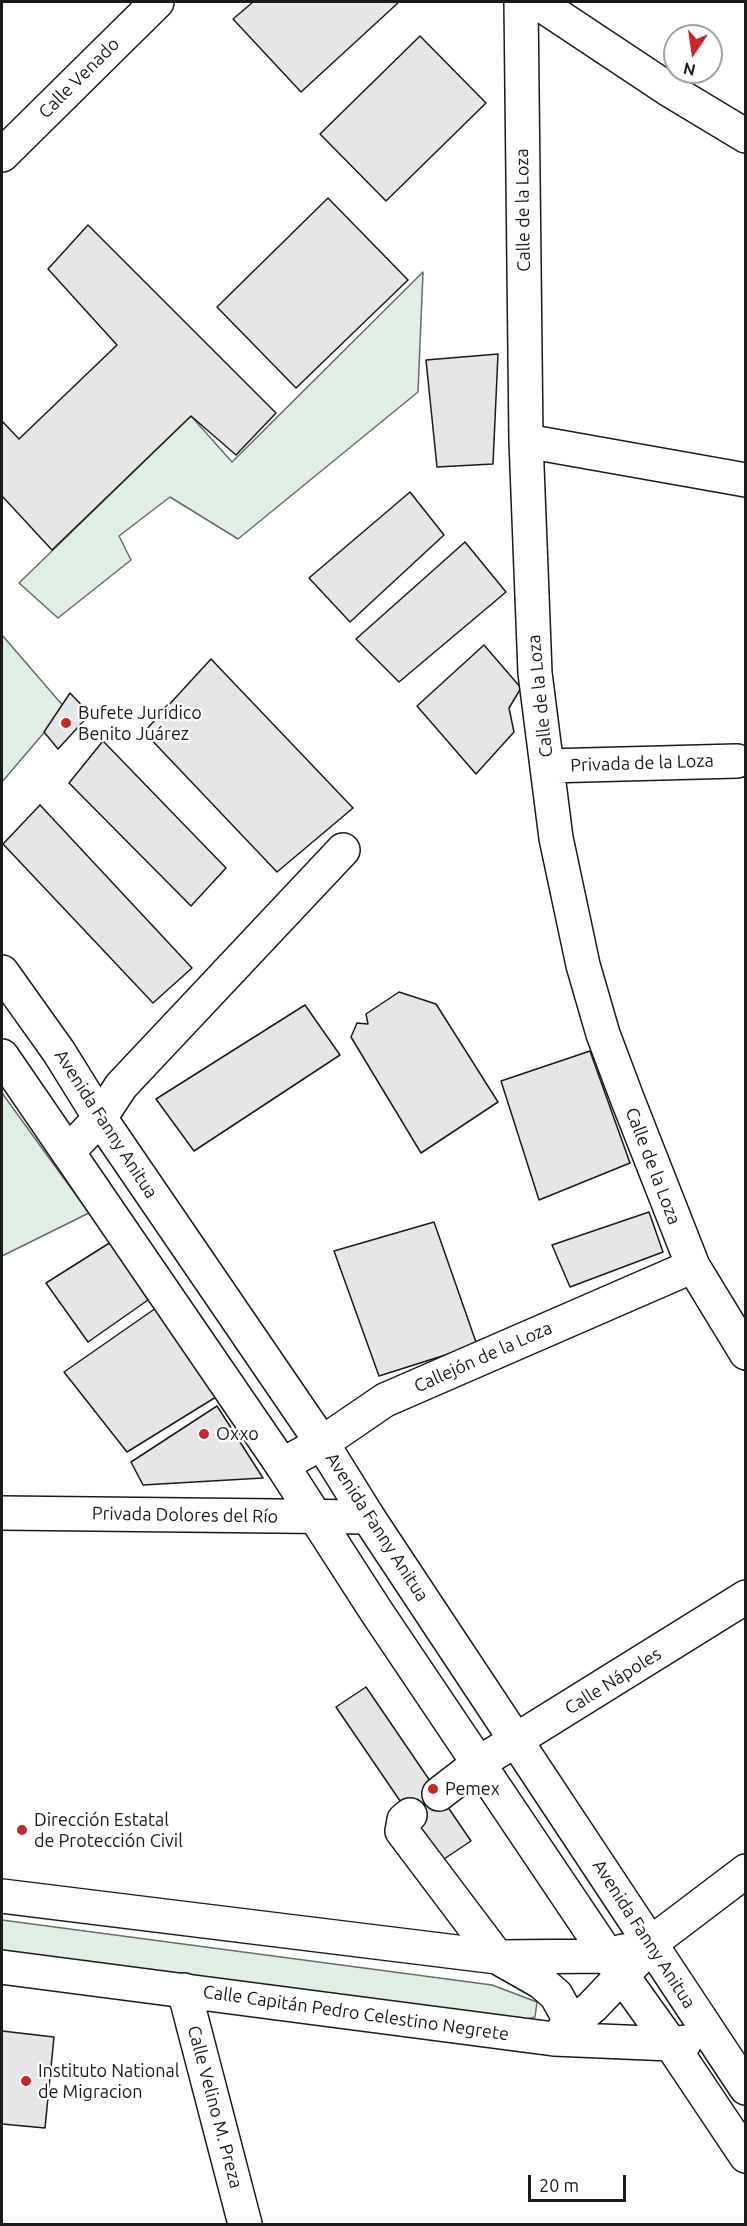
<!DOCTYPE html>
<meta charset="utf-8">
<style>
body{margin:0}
#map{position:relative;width:747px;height:2226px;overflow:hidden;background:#fff;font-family:Ubuntu,sans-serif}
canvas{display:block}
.frame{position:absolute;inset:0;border:3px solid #1a1a1a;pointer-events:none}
.north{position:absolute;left:663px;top:24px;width:60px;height:60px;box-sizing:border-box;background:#fff;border:2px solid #a3a3a3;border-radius:50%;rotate:193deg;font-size:16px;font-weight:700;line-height:24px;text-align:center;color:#1a1a1a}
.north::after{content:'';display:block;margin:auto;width:21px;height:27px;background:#c62828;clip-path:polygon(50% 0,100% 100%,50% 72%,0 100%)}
.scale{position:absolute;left:528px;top:2175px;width:98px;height:27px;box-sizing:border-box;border:3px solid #1a1a1a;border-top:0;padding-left:8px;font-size:18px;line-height:21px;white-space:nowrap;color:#1a1a1a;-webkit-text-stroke:4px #fff;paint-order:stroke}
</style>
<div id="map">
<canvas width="747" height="2226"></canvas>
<div class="frame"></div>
<div class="north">N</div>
<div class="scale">20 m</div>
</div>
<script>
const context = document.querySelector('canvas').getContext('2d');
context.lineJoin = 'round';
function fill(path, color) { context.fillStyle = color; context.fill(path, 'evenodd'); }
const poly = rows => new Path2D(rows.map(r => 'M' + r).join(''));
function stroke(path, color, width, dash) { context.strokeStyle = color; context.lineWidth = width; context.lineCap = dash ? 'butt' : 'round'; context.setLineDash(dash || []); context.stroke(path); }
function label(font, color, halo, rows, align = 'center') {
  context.font = font + ' Ubuntu,sans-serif'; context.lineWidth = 4.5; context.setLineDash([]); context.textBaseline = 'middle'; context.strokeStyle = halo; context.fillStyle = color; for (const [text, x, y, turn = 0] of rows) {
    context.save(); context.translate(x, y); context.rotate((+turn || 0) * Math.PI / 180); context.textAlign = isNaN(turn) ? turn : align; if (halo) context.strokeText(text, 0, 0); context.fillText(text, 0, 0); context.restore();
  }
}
const green = poly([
 [423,272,418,392,238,539,170,497,119,536,131,560,58,618,19,583,191,416,232,462,423,272],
 [2,635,65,708,2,782,2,635],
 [2,1093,89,1213,2,1256,2,1093],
 [2,1920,492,1985,537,2002,535,2017,521,2021,2,1958,2,1920]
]);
fill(green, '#e0efe3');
stroke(green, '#6a6a6a', 1.5);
const building = poly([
 [253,2,399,2,301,92,233,19,253,2],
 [420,36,486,103,386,201,320,134,420,36],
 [328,198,408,280,296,388,217,307,328,198],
 [88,225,276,413,236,455,191,416,52,550,2,496,2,421,19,439,117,345,48,269,88,225],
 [498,354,493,464,437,467,426,360,498,354],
 [410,492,444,535,350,622,309,578,410,492],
 [465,542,506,592,399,682,356,639,465,542],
 [484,645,521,688,509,708,514,732,476,774,417,706,484,645],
 [211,659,353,808,277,872,144,732,211,659],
 [70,693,90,714,58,749,44,732,70,693],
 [103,741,226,868,191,906,69,783,103,741],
 [40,805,192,968,153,1003,3,844,40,805],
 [399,992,436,1004,498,1102,421,1153,351,1037,357,1023,368,1024,366,1014,399,992],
 [305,1005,340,1055,194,1151,156,1099,305,1005],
 [590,1051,630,1163,539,1200,501,1081,590,1051],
 [649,1212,663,1252,570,1287,552,1245,649,1212],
 [434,1222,477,1345,379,1376,334,1251,434,1222],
 [111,1242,148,1300,88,1342,46,1283,111,1242],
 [156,1308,216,1397,127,1452,64,1372,156,1308],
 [217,1406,263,1478,143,1485,131,1462,217,1406],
 [366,1687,471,1841,441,1861,336,1707,366,1687],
 [2,2031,54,2037,45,2128,2,2124,2,2031]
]);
fill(building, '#e6e6e6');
stroke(building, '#1a1a1a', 1.5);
const minor = poly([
 [521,2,526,441,533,621,535,673,556,838,583,965,603,1034,627,1098,693,1266,746,1353],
 [537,2,668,89,746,136],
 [2,155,157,2],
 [526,441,746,480],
 [547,766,737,761],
 [68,1152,100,1118,121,1086,343,850],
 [282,1465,322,1443,385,1400,693,1266],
 [2,1513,368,1517],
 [439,1794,479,1763,746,1597],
 [410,1815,404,1820,402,1831,497,1957],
 [651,1943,746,1871],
 [184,1990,245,2224]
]);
const major = poly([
 [2,972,59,1052,100,1118,322,1443,368,1517,746,2088],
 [2,1056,282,1465,376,1611,608,1956,671,2044,746,2156],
 [2,1896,497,1957,608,1956,623,1951],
 [497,1957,541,1982,556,1995,566,2013,568,2029],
 [2,1967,554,2039,671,2044,685,2042],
 [554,2039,592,2007,637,1960]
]);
stroke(minor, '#1a1a1a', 36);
stroke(major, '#1a1a1a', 36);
stroke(minor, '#fff', 33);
stroke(major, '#fff', 33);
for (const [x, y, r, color] of [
 [66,723,6,"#c62828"],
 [204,1434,6,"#c62828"],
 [433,1789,6,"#c62828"],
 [22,1830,6,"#c62828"],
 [26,2081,6,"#c62828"]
]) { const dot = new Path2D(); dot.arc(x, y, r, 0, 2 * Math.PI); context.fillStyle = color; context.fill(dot); stroke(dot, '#fff', 2); }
label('18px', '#1a1a1a', '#fff', [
 ["Calle Venado",79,78,-45],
 ["Calle de la Loza",523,210,-91],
 ["Calle de la Loza",540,696,-96],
 ["Privada de la Loza",642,763,-2],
 ["Avenida Fanny Anitua",106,1124,57],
 ["Calle de la Loza",653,1166,69],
 ["Callejón de la Loza",483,1357,-24],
 ["Privada Dolores del Río",185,1515,1],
 ["Avenida Fanny Anitua",377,1527,57],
 ["Calle Nápoles",613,1681,-32],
 ["Avenida Fanny Anitua",644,1934,57],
 ["Calle Capitán Pedro Celestino Negrete",356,2013,8],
 ["Calle Velino M. Preza",215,2107,75]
]);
label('18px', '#1a1a1a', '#fff', [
 ["Bufete Jurídico",78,713],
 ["Benito Juárez",78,734],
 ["Oxxo",216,1434],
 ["Pemex",445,1789],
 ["Dirección Estatal",34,1820],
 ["de Protección Civil",34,1841],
 ["Instituto National",38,2071],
 ["de Migracion",38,2092]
], 'left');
</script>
